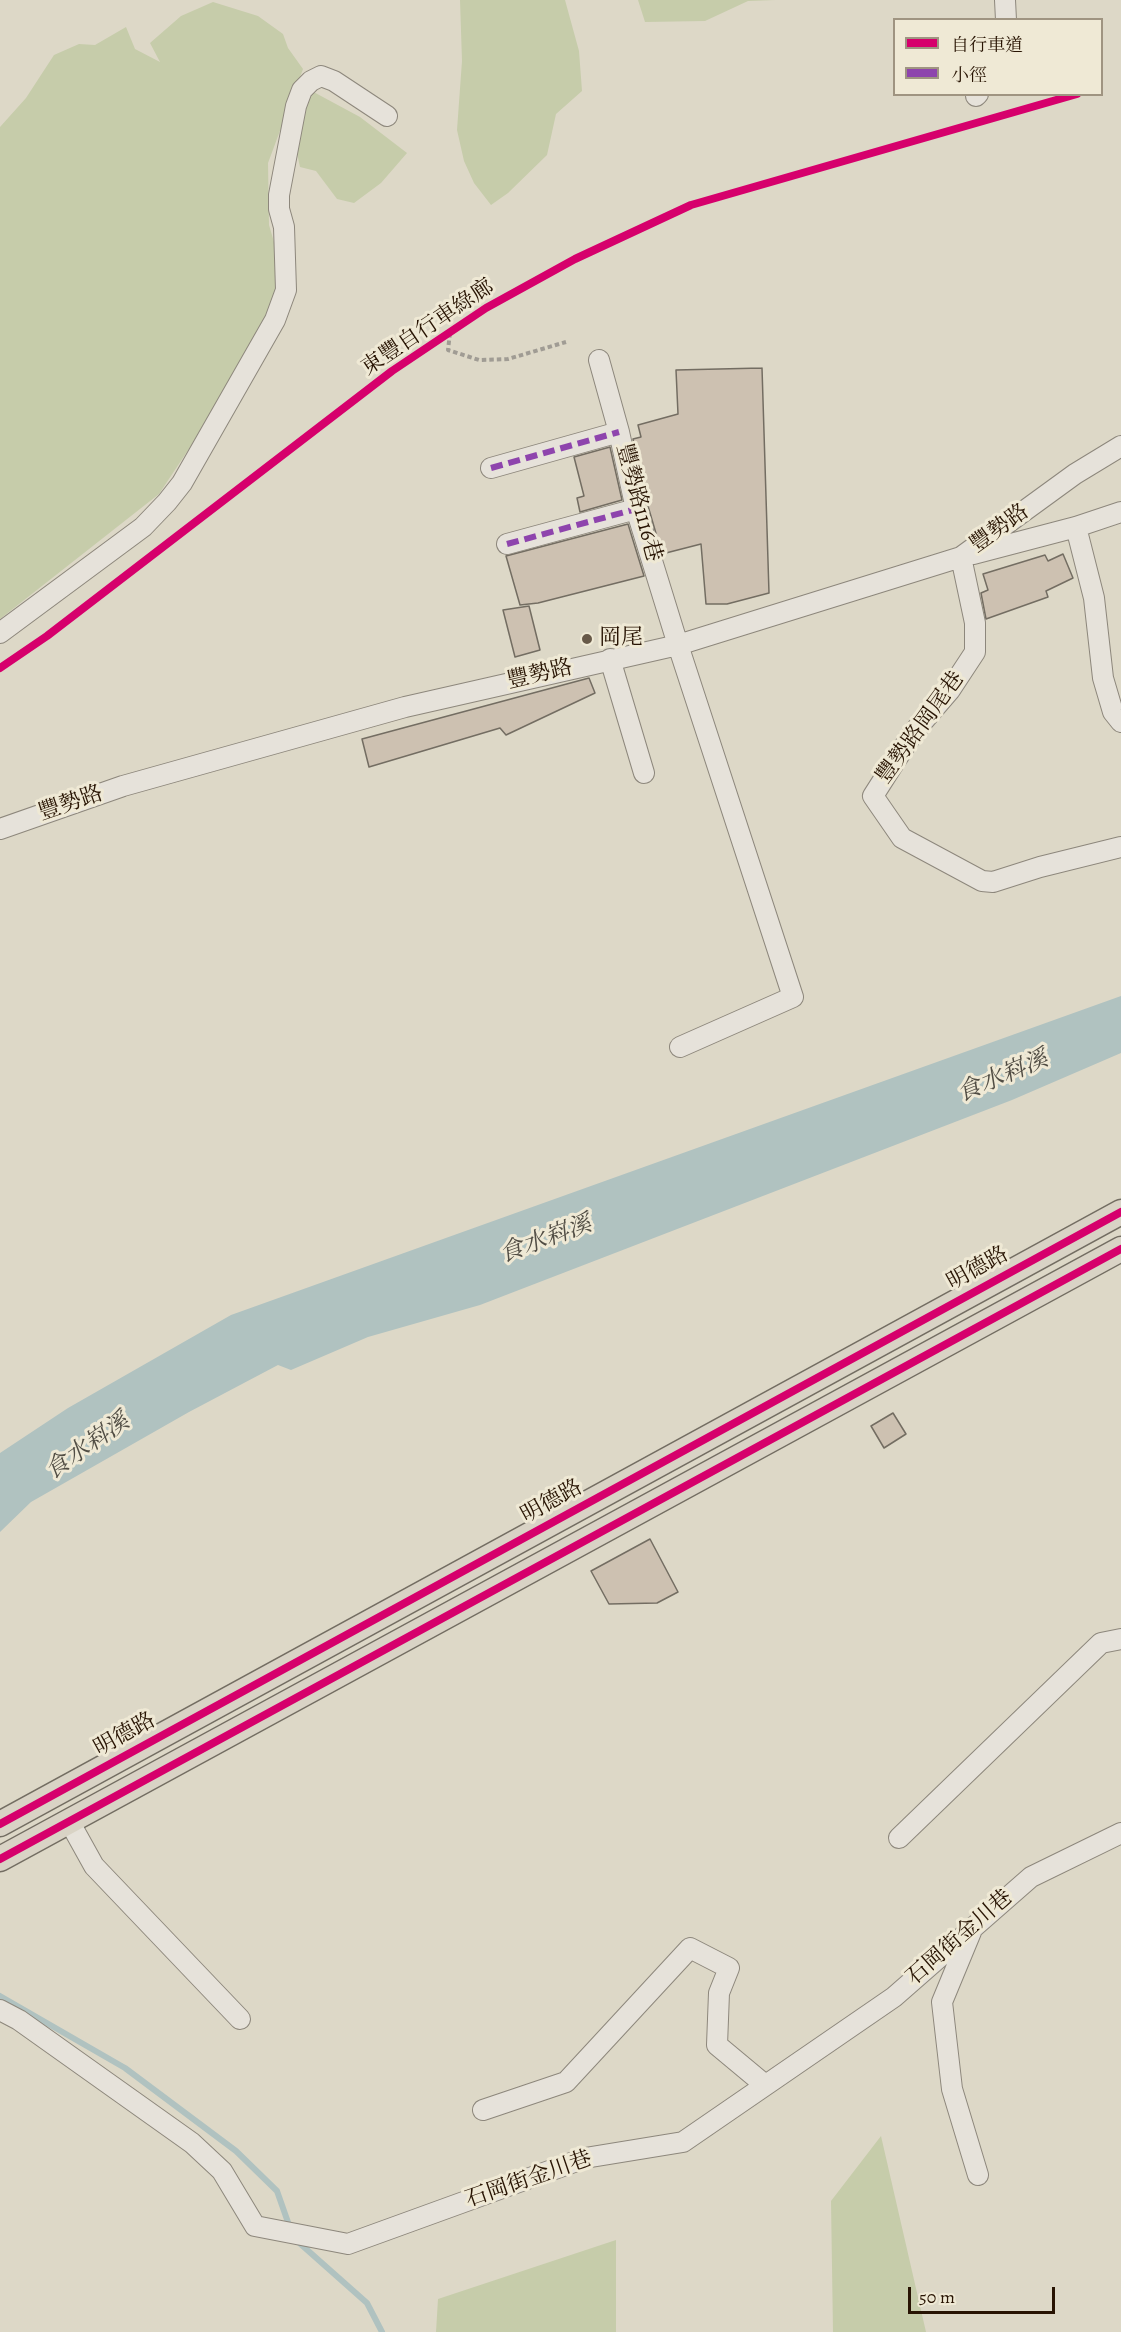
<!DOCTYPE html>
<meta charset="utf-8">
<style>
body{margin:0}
#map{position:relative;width:1121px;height:2332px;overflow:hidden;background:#ddd8c7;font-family:Alegreya,"Noto Serif TC",serif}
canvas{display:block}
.legend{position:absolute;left:893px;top:18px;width:210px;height:78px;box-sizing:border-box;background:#efe9d5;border:2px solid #9f9481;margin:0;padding:8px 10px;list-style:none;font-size:18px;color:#281403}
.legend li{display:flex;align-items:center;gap:12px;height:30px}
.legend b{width:30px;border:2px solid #9f9481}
.scale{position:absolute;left:908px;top:2287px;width:147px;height:27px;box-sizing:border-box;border:3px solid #281403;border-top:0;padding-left:8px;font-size:18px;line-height:21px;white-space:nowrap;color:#281403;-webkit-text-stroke:4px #efe9d5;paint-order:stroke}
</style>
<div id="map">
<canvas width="1121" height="2332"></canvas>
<ul class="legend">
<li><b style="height:8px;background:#d6006c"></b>自行車道</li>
<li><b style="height:8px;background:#8e44ad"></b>小徑</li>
</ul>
<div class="scale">50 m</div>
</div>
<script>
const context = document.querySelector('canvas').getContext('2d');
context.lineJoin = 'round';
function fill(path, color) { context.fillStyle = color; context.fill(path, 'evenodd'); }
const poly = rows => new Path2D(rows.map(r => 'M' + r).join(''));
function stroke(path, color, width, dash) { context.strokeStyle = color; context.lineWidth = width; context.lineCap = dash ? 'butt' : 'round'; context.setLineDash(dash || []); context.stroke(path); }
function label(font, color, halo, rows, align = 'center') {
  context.font = font + ' Alegreya,"Noto Serif TC",serif'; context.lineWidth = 6; context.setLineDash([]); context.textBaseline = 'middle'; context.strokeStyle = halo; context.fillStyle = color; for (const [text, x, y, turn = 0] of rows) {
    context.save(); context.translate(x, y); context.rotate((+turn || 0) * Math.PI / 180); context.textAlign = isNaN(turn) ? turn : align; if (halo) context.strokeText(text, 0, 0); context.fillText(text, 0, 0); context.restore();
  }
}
fill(poly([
 [460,0,565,0,579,51,582,91,556,114,547,155,508,193,491,205,474,183,464,161,457,130,462,61],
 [638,0,775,0,748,1,705,21,645,22],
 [213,2,258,16,283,34,288,48,303,69,268,163,269,225,279,259,278,288,271,315,218,405,159,494,0,619,0,127,26,98,54,55,79,44,95,45,126,27,135,49,160,62,150,43,181,16],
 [308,89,360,117,407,153,381,183,354,203,337,199,316,171,300,167,291,126],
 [881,2136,926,2332,833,2332,831,2201],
 [616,2240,616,2332,436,2332,438,2299]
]), '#c6ccaa');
fill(poly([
 [1121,996,1121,1053,1012,1100,480,1305,368,1337,291,1370,278,1365,189,1412,31,1502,0,1532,0,1453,68,1408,231,1315]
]), '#b0c2c0');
stroke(poly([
 [0,1996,125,2068,236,2151,277,2191,290,2228],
 [296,2240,367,2303,382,2332]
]), '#b0c2c0', 6);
const building = poly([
 [762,368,769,593,727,604,706,604,701,544,662,554,648,506,633,439,641,437,638,425,678,414,676,370,762,368],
 [610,447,622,500,580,512,577,498,584,496,574,457,610,447],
 [628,524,644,576,538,603,520,605,506,556,628,524],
 [1063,554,1073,578,1046,591,1048,597,986,619,981,593,988,590,983,574,1045,555,1048,561,1063,554],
 [529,606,540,650,515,657,503,610,529,606],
 [589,678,595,693,506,735,500,728,369,767,362,739,589,678],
 [893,1413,906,1434,884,1448,871,1426,893,1413],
 [650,1539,678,1592,657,1603,609,1604,591,1571,650,1539]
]);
fill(building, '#cdc1b1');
stroke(building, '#736d62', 1.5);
const minor = poly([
 [1005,0,1006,20],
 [976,96,978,94],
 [599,360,619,432,636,509,678,645,793,997,680,1047],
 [491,468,619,432],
 [1076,527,1094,598,1103,678,1113,712,1121,722],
 [507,544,636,509],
 [973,554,1076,527,1121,512],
 [961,557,975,623,975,652,950,690,913,733,873,796,902,838,982,881,993,882,1040,867,1121,847],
 [0,633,143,527,167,502,182,483,275,320,286,290,284,227,279,209,279,195,296,106,302,90,311,81,321,76,334,81,387,116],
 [610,659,644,773],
 [0,829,123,786,405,707,678,645,961,557,1075,474,1121,446],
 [69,1821,94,1866,240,2019],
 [899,1838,1101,1643,1121,1639],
 [971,1932,942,2002,952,2089,978,2175],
 [0,2010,19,2020,192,2143,222,2171,255,2226,348,2244,585,2158,683,2142,894,1997,1031,1877,1121,1833],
 [483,2110,566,2082,690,1948,729,1968,719,1993,717,2045,765,2085]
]);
const major = poly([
 [0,1824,1121,1212],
 [0,1859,1121,1249]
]);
stroke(minor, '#8d877c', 22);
stroke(major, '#736d62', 27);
stroke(poly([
 [450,333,448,350,479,360,508,359,566,342]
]), '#a09c94', 4, [4.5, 3]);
stroke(minor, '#e6e2da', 20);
stroke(major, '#d9d3c5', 24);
stroke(poly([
 [491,468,619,432],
 [507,544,636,509]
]), '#8e44ad', 6, [12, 6]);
stroke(poly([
 [0,668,47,636,392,371,486,308,575,259,691,205,1077,94],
 [0,1824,1121,1212],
 [0,1859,1121,1249]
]), '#d6006c', 8);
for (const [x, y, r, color] of [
 [587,639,6,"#675948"]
]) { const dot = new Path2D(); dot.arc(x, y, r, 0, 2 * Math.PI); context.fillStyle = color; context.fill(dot); stroke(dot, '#efe9d5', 2); }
label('22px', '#281403', '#efe9d5', [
 ["東豐自行車綠廊",428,328,-34],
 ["豐勢路1116巷",638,503,75],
 ["豐勢路",1000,529,-36],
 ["豐勢路",540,675,-13],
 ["豐勢路岡尾巷",921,728,-54],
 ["豐勢路",71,804,-19],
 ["明德路",978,1269,-29],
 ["明德路",552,1502,-29],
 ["明德路",125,1735,-29],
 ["石岡街金川巷",960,1938,-41],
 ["石岡街金川巷",529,2180,-19]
]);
label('22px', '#281403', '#efe9d5', [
 ["岡尾",599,639]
], 'left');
label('italic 24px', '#514d44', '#efe9d5', [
 ["食水嵙溪",1003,1077,-23],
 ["食水嵙溪",546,1240,-20],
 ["食水嵙溪",88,1447,-35]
]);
</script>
